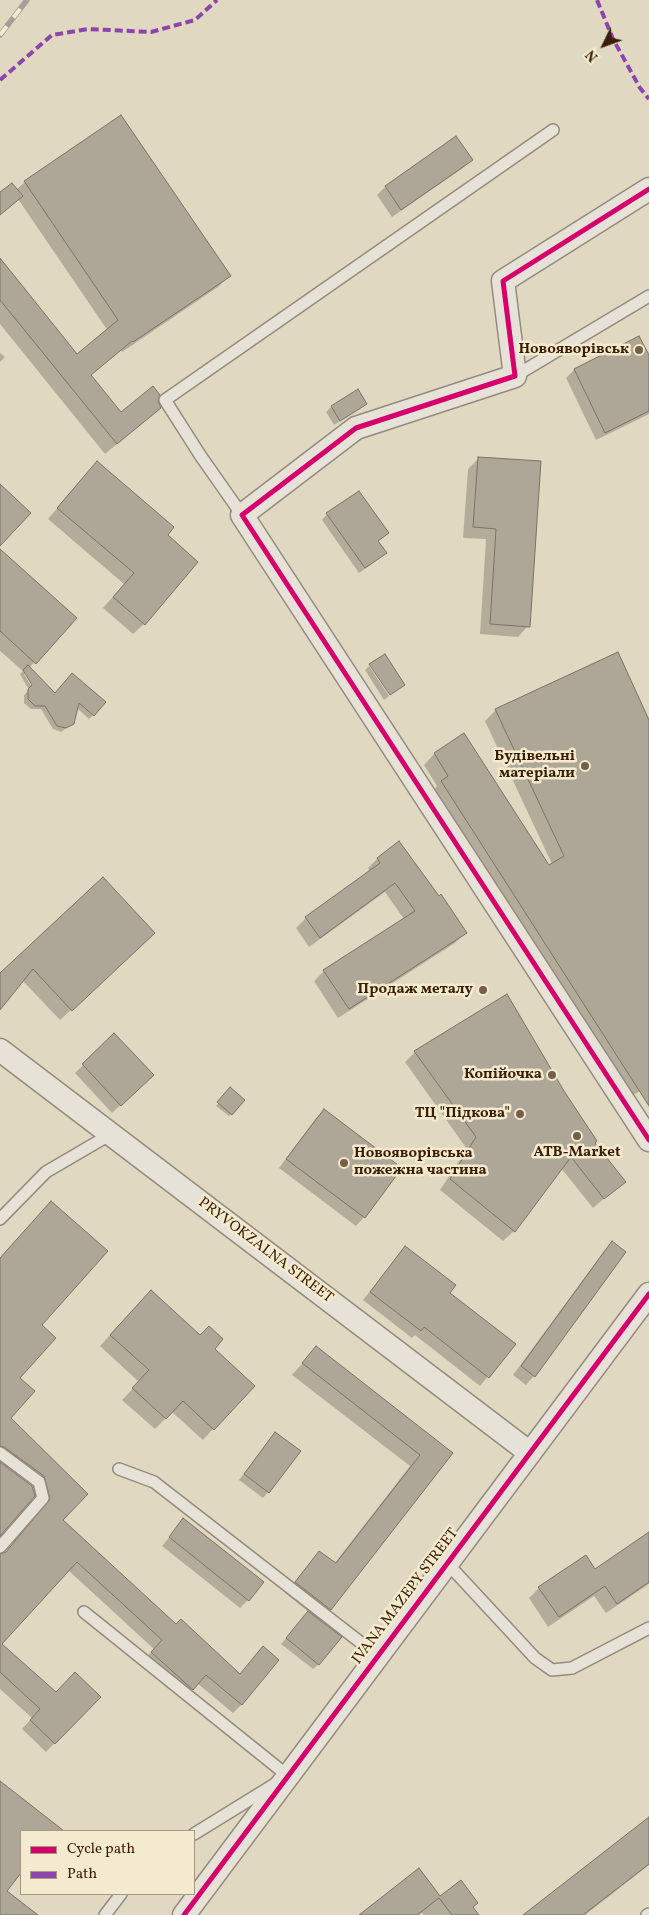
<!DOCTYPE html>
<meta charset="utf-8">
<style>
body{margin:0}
#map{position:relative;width:649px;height:1915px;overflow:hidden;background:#e1d8c2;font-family:Vollkorn,serif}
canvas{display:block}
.legend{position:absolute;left:20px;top:1830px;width:175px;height:65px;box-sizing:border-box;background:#f4eacf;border:1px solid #a9987e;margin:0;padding:6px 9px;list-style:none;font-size:15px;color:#391e05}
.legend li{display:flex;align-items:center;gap:10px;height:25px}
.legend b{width:25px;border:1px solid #a9987e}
.north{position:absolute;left:579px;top:20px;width:50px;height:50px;-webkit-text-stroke:4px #f4eacf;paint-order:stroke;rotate:228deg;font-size:14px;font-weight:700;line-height:20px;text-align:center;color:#391e05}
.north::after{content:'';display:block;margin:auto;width:18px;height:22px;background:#391e05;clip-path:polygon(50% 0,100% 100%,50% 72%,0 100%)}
</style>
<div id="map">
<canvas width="649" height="1915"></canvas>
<ul class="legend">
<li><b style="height:6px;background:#d6006c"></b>Cycle path</li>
<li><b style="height:6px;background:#8e44ad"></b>Path</li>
</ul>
<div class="north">N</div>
</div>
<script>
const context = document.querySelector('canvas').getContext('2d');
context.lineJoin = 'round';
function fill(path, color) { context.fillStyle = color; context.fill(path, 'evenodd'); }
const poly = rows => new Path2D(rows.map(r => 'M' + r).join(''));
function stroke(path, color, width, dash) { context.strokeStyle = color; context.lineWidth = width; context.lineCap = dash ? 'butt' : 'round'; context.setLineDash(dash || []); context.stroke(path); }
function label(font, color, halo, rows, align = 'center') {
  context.font = font + ' Vollkorn,serif'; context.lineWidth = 5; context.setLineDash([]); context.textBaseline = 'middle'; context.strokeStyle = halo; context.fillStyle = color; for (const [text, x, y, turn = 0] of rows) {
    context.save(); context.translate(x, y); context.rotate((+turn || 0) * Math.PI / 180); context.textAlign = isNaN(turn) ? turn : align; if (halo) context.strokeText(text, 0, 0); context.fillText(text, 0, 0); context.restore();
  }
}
fill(poly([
 [121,117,229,276,218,287,122,352,121,350,90,376,121,414,156,401,160,408,105,454,0,324,0,260,77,355,108,331,18,199,0,215,0,194,16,190,25,182],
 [456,138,471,160,463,168,392,217,377,195,385,187],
 [0,353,5,357,0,362],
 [649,358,649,414,596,440,566,378,574,370],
 [358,391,366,404,360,409,334,425,326,412,331,407],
 [479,458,528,626,518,637,480,634,486,539,463,538,468,469],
 [86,474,166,535,144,624,133,634,103,608,124,584,48,519],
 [327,514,387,533,378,542,380,558,359,573,322,520],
 [0,550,75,618,29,668,55,694,69,679,93,715,89,719,77,708,73,723,61,732,53,729,41,709,31,709,24,703,24,695,29,690,20,674,23,671,0,651],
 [26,672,36,690,34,691,24,674],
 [369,666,389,696,384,700,365,670],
 [496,710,649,723,649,1085,627,1099,431,793,437,786,424,765,434,754,464,735,548,866,552,864,485,721],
 [399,843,465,933,455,943,338,1018,314,981,324,971,404,919,385,892,309,947,296,928,306,918,370,872,368,868,377,859],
 [143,944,60,1020,22,980,0,1007,0,977,4,972],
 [114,1035,152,1075,112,1113,75,1073],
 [415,1052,593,1144,624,1182,593,1208,561,1168,514,1231,503,1241,440,1190,467,1149,405,1062],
 [230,1089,231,1114,229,1116,216,1106],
 [324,1110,401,1168,364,1217,356,1226,279,1168,316,1118],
 [612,1243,534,1376,526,1385,513,1375,604,1251],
 [405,1247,448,1293,514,1344,480,1386,415,1335,412,1338,363,1300],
 [0,1259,41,1326,18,1379,10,1418,87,1494,61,1521,242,1704,233,1713,197,1683,183,1697,143,1661,154,1649,68,1570,1,1644,56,1694,99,1697,46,1752,22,1729,32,1718,0,1689,0,1555,4,1554,42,1509,36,1485,0,1460],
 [140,1302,213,1349,213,1429,203,1440,172,1412,155,1429,122,1400,139,1382,100,1346],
 [316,1348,451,1454,330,1609,318,1621,319,1664,313,1669,281,1644,309,1612,285,1593,320,1553,334,1564,410,1466,292,1375],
 [270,1439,268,1492,263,1498,239,1480],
 [184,1520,248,1600,240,1608,162,1546],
 [649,1534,649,1584,606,1613,594,1596,548,1627,529,1598,539,1588,595,1570],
 [0,1782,56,1826,52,1831,21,1831,21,1871,5,1891,36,1915,0,1915],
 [649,1826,649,1865,585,1915,525,1915],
 [440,1897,472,1907,478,1915,424,1915,422,1913,419,1915,361,1915]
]), '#0003');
const building = poly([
 [121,115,231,276,133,342,132,341,91,375,121,412,153,386,160,395,158,401,161,408,117,444,0,300,0,258,77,354,118,320,24,181,121,115],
 [456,136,473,160,401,210,385,186,456,136],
 [12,183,23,196,0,215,0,192,12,183],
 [639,336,649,355,649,411,605,433,574,369,639,336],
 [358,389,367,404,340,421,331,406,358,389],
 [478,457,541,461,530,627,490,624,496,529,473,527,478,457],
 [97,461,174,527,168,535,198,562,145,625,113,597,134,573,57,508,97,461],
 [0,484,31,513,0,546,0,484],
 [359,491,389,533,378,541,387,553,365,568,326,513,359,491],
 [0,549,77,618,36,664,0,631,0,549],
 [618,652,649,720,649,1106,441,781,448,776,434,753,464,733,549,865,564,856,495,709,618,652],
 [385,654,405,685,390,695,369,664,385,654],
 [28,665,55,693,72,673,106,702,94,716,79,703,74,724,66,728,57,726,45,706,35,706,28,699,28,689,32,685,23,670,28,665],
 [399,841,439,896,441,894,467,933,349,1009,323,970,415,911,395,883,320,938,305,917,380,863,377,858,399,841],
 [103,877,155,933,72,1011,33,969,0,1010,0,973,103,877],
 [507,994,564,1091,597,1141,595,1143,626,1182,604,1199,571,1157,515,1232,450,1179,476,1137,414,1051,507,994],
 [114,1033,154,1075,121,1106,82,1064,114,1033],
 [230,1087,245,1100,232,1115,217,1102,230,1087],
 [324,1109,402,1168,365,1218,286,1159,324,1109],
 [51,1201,108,1251,42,1325,56,1338,20,1378,35,1391,11,1418,88,1494,63,1520,176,1624,181,1619,240,1674,263,1646,279,1660,242,1705,206,1675,193,1690,151,1652,162,1640,77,1562,2,1644,56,1692,75,1672,101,1697,55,1744,30,1720,40,1709,0,1672,0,1554,6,1552,50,1499,44,1476,4,1447,0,1446,0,1258,51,1201],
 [612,1241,626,1252,535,1377,521,1366,612,1241],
 [405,1246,456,1285,450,1293,516,1344,489,1378,424,1327,421,1331,370,1292,405,1246],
 [151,1290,200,1335,209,1326,223,1339,215,1349,255,1386,214,1430,183,1401,166,1419,132,1388,149,1370,110,1335,151,1290],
 [316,1346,453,1453,331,1610,295,1582,319,1551,336,1563,420,1455,302,1363,316,1346],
 [275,1432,301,1451,269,1493,244,1474,275,1432],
 [0,1462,32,1486,35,1496,0,1536,0,1462],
 [183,1518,264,1582,249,1601,169,1537,183,1518],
 [649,1532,649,1582,617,1604,605,1586,559,1617,538,1587,586,1555,595,1569,649,1532],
 [308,1611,342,1637,319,1665,286,1638,308,1611],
 [0,1781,64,1831,21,1831,21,1873,7,1891,38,1915,0,1915,0,1781],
 [649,1817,649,1864,583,1915,523,1915,649,1817],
 [419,1868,440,1896,461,1880,478,1903,473,1907,479,1915,452,1915,439,1898,417,1915,359,1915,419,1868]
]);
fill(building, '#aea697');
stroke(building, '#7b7263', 1);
const service = poly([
 [515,376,649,296],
 [242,515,200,455,165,400,553,130],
 [0,1219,46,1172,111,1134],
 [0,1453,39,1482,43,1498,0,1547],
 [119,1469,154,1482,378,1656],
 [447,1563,535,1658,552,1670,572,1668,649,1628],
 [84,1612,288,1776,194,1834],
 [105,1915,121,1894],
 [647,1915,649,1914]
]);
const minor = poly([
 [649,189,503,281,515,376,356,428,242,515,649,1140],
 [0,1050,530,1453],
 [184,1915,649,1294]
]);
stroke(service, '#948b7c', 14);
stroke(minor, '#948b7c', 25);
stroke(service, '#e7e2d7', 11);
stroke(minor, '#e7e2d7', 22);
const rail = poly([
 [0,35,27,0]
]);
stroke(rail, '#a69f94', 5.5);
stroke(rail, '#f4eacf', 4, [11]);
stroke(poly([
 [597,0,613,39,640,88,649,99],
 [0,80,52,35,88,29,151,32,195,20,217,0]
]), '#8e44ad', 4, [8, 4]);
stroke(poly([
 [649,189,503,281,515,376,356,428,242,515,649,1140],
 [184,1915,649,1294]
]), '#d6006c', 5);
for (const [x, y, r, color] of [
 [639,350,5,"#745f47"],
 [585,766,5,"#745f47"],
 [483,990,5,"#745f47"],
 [552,1075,5,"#745f47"],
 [520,1114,5,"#745f47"],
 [577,1136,5,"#745f47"],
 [344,1163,5,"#745f47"]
]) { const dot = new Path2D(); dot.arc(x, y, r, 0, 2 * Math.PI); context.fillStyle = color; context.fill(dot); stroke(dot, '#f4eacf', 2); }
label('bold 15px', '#391e05', '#f4eacf', [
 ["Новояворівськ",629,350],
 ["Будівельні",575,757],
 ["матеріали",575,774],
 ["Продаж металу",473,990],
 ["Копійочка",542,1075],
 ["ТЦ \"Підкова\"",510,1114],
 ["ATB-Market",577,1153,"center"],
 ["Новояворівська",354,1154,"left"],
 ["пожежна частина",354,1171,"left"]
], 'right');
label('15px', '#391e05', '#f4eacf', [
 ["PRYVOKZALNA STREET",265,1251,37],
 ["IVANA MAZEPY STREET",406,1597,-53]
]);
</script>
